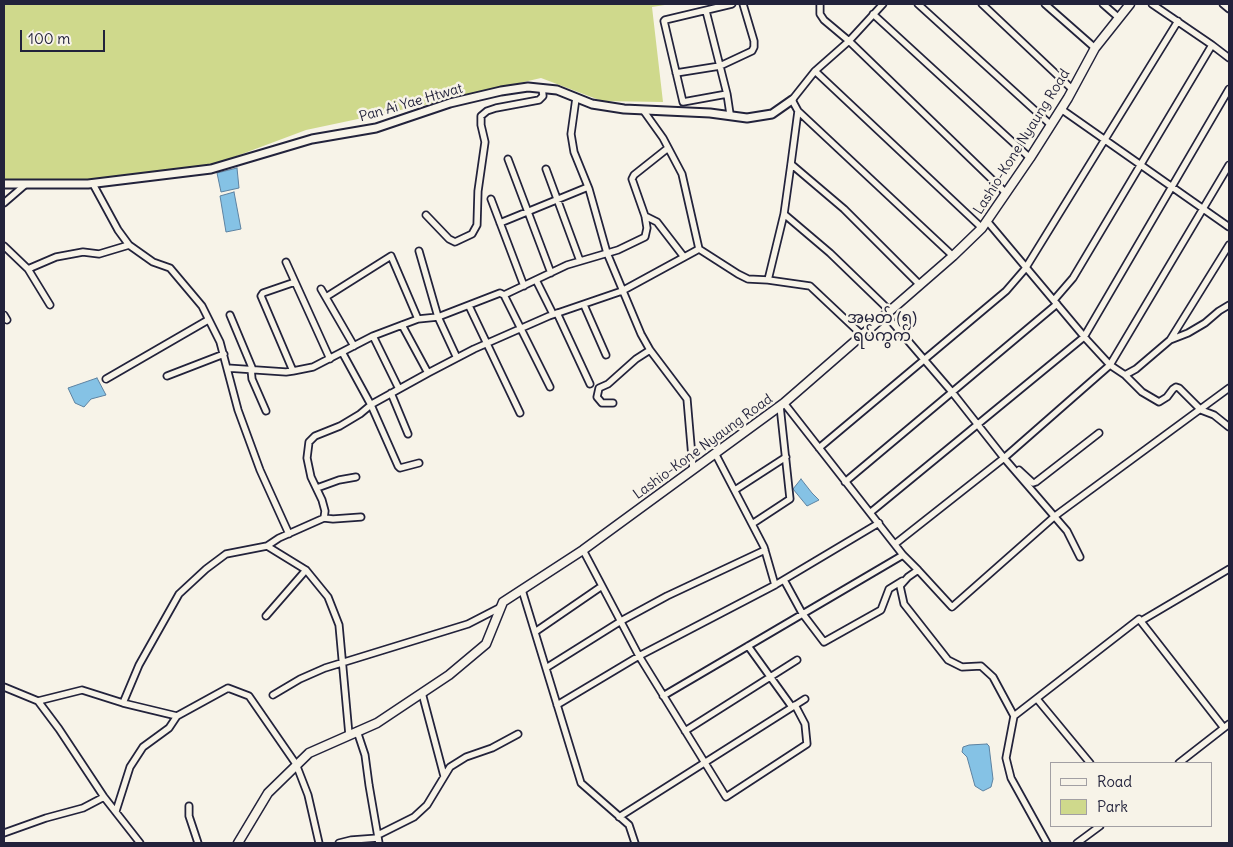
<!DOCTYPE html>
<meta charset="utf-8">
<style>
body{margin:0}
#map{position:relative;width:1233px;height:847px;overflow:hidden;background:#f7f3e8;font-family:Delius,sans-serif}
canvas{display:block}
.frame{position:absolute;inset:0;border:5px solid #22223b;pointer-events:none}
.legend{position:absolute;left:1050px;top:762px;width:162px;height:65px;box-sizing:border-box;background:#f7f3e8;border:1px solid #a29fa3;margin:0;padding:6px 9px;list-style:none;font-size:15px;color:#22223b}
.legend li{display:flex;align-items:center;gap:10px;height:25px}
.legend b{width:25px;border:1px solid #a29fa3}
.scale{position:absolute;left:20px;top:30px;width:85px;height:22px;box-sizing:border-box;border:2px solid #22223b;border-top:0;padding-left:6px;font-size:15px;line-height:18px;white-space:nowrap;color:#22223b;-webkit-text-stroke:4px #f7f3e8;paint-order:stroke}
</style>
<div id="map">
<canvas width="1233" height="847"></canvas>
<div class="frame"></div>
<ul class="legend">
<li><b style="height:6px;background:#f7f3e8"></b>Road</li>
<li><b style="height:14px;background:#cfd98c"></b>Park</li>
</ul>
<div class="scale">100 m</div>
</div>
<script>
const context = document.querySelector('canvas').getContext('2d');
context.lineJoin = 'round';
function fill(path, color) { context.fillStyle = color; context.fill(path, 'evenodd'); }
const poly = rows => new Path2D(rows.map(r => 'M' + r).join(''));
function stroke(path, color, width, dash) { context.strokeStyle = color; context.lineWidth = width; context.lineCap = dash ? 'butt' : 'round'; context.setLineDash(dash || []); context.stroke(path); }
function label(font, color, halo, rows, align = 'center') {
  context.font = font + ' Delius,"Noto Sans Myanmar",sans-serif'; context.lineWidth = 5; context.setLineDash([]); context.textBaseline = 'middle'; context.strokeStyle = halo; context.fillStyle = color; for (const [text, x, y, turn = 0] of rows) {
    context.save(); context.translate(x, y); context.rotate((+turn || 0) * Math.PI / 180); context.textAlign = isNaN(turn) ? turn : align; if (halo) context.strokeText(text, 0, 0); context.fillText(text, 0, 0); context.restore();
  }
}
fill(poly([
 [4,4,671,4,652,7,663,102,602,101,541,78,424,105,306,130,210,166,94,181,4,180]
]), '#cfd98c');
const water = poly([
 [237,168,239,188,221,192,217,173,237,168],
 [234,192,241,229,226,232,220,196,234,192],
 [97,378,106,395,91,399,84,407,75,403,68,388,97,378],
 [801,479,812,493,819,500,807,506,793,489,801,479],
 [987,744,989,746,993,779,991,787,983,791,975,786,967,757,962,752,963,747,969,745,987,744]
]);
fill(water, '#85c2e5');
stroke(water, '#5d82a1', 1);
const minor = poly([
 [820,4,820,14,824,20,849,41,1006,193],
 [918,4,1051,125],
 [982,4,1073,90],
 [1045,4,1095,48],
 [1103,4,1119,18],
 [1152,4,1212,45,1229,58],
 [1223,4,1229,9],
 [706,11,727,94,730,114],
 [873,14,1030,158],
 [815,71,982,228],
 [676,73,720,66,752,51,754,47,754,41,743,4],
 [727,94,683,102,664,21,665,20,732,4],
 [576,98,571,134,574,152,589,189,607,253,641,334,650,350,687,399,693,469],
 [1061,109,1229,227],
 [643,110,663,138,682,174,699,249],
 [798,111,953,256],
 [508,159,551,273],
 [791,164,844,209,920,285],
 [546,169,580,261],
 [93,184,118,230,129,245,153,262,170,268,202,306,220,342,238,410,260,470,289,534],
 [491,199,524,286],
 [4,203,26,184],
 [784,214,830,253,890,311],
 [426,215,449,239,455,242,472,234,477,225,478,191,485,142,481,125,481,116,487,111,496,108,539,100,543,96,542,88],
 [645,216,657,222,684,257],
 [987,221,1087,340,1110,365,1125,375,1142,392,1159,402,1167,397,1173,389,1176,387,1179,388,1201,410,1214,415,1229,427],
 [500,223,588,187],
 [4,246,28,269,50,305],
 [419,251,438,317,457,358],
 [286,262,330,359],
 [28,269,56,257,83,252,99,254,129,245],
 [536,280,553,314],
 [321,289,354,346],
 [504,295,567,265,618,250,645,237,647,228,645,216,632,179,634,175,668,148],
 [326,297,391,256,418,319],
 [1054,300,1073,278,1212,45],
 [584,305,606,355],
 [469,306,520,413],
 [557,313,590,384],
 [885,314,952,392,1004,458,1067,531,1080,557],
 [4,315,7,320],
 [230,315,253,370],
 [402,325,428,373],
 [862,335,810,286,768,280,784,214,791,164,798,111,792,100,815,71,849,41,883,4],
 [373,336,399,389],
 [1170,340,1188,333,1205,323,1219,311,1229,305],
 [342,352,371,405,398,466,400,468,419,463],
 [227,368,286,372,293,371,261,296,263,293,295,282],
 [251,369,252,379,266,411],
 [293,371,313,367,373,336,402,325,418,319,438,317,500,293,504,295,550,387],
 [1125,375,1136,369,1170,340,1229,245],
 [167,376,224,354],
 [106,379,208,320],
 [391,393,408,434],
 [613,403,602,403,597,397,599,388,608,384,636,359,650,350],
 [784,403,903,555,918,570,908,577,900,586,904,604,948,660,962,667,981,666,993,677,1014,716,1006,758,1011,778,1047,843],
 [819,448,1006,291,1025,269,1178,21],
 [715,453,764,547,775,585],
 [1019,470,1033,483,1036,482,1099,433],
 [845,482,1057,304],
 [317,488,339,480,356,477],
 [735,490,786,457],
 [871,512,1084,337,1229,89],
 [324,518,333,519,361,517],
 [752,524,790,499,780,406],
 [895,544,1004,458,1110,365,1229,165],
 [267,546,279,538,324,518,325,511,322,500,311,477,307,458,309,442,315,436,340,426,360,414,372,404,428,373,474,349,549,316,622,291,699,249,738,274,748,279,768,280],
 [583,550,639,656,726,797,807,744,805,724,795,705],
 [918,570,952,607,1055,516,1229,388],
 [784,580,802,613,824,642,881,610,889,589,902,581],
 [522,590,581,783,629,825,635,843],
 [266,616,306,570],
 [1141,621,1229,569],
 [535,632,602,586],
 [748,646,792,707],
 [546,668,621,621,667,596,765,550],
 [4,687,38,701,59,729,104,797,140,843],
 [422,693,444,776],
 [273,695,300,679,325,668,468,624,501,607],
 [663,696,903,555],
 [1037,699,1090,763],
 [38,701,82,690,123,703,177,716,228,688,249,696,296,764,308,795,319,843],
 [123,703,139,665,179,594,206,569,226,554,267,546,306,570,328,597,339,625,349,735],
 [557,705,639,656,775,585,879,523],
 [1014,716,1139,619,1224,728],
 [357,731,365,755,369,785,379,843],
 [685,731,797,660],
 [1179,763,1229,724],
 [189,806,189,816,198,843],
 [116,811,130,767,143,747,169,728,177,716],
 [619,817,805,699],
 [4,833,46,818,83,808,104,797],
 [378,835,414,817,427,805,450,767,466,757,492,748,518,734],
 [339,843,351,840,378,838],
 [1077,843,1100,826]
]);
const tertiary = poly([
 [4,184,88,184,211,169,312,139,376,128,450,103,501,91,528,87,557,90,592,104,624,109,710,113,747,118,772,114,792,100]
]);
const secondary = poly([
 [238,843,268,793,309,753,377,723,449,675,486,644,503,602,583,550,784,403,953,256,982,228,1030,158,1068,98,1095,48,1130,4]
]);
stroke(minor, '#22223b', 9);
stroke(tertiary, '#22223b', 11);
stroke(secondary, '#22223b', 11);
stroke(minor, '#f7f3e8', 5.5);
stroke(tertiary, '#f7f3e8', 7);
stroke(secondary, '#f7f3e8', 8);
label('14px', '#22223b', '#f7f3e8', [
 ["Pan Ai Yae Htwat",411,103,-16],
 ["Lashio-Kone Nyaung Road",1022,142,-58],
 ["Lashio-Kone Nyaung Road",703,447,-36]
]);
label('16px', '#22223b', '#f7f3e8', [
 ["အမှတ် (၅)",882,318],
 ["ရပ်ကွက်",882,336]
]);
</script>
